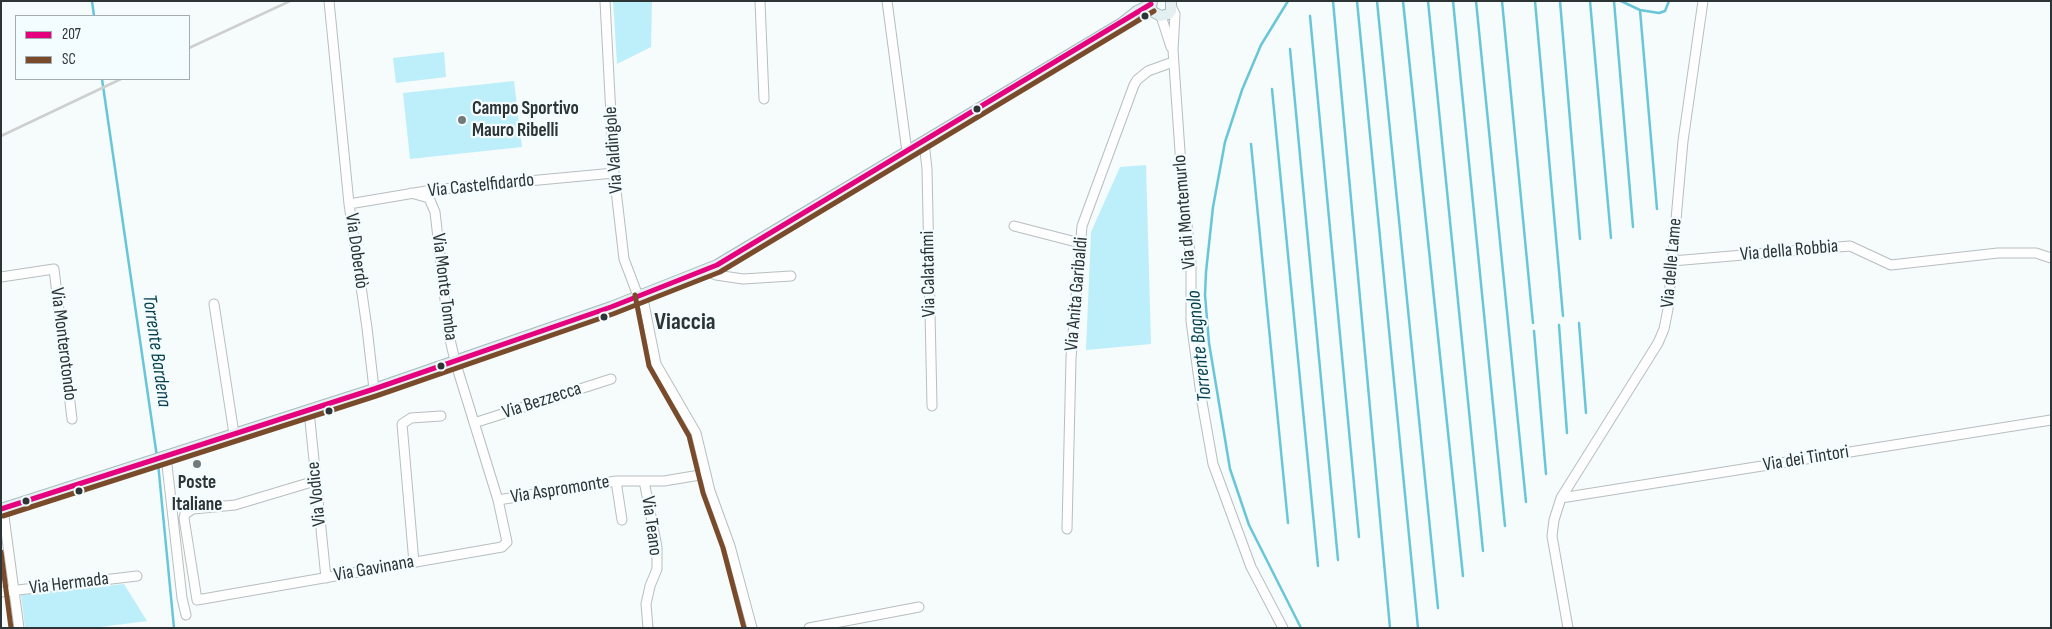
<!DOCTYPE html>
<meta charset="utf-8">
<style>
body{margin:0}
#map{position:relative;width:2052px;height:629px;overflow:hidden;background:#f6fbfb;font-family:"Sofia Sans Condensed",sans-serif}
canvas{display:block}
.frame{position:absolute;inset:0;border:2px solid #2c3436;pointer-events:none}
.legend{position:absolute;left:15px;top:15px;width:175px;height:65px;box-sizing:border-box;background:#f3fcfe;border:1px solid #a3acae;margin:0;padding:6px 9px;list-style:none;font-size:15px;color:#2c3436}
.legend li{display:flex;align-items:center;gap:10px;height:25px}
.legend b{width:25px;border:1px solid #a3acae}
</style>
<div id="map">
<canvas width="2052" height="629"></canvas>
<div class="frame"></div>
<ul class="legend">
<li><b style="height:6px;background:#e5007d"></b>207</li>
<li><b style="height:6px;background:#7a4b2a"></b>SC</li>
</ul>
</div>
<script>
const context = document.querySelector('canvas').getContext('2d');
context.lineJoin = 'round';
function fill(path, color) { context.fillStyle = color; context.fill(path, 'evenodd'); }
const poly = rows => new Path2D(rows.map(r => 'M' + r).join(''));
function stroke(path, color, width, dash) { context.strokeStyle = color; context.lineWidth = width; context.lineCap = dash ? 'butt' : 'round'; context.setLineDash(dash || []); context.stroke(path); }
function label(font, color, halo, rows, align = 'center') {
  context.font = font + ' "Sofia Sans Condensed",sans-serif'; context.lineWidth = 4.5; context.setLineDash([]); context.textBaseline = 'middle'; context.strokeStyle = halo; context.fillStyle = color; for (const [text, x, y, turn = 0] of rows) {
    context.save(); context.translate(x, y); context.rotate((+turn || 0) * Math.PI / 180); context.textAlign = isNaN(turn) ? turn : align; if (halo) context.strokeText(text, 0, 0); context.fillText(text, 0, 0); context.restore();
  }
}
fill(poly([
 [613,1,652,1,651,47,617,64],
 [444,52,446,77,396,83,393,58],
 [514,81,522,147,410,159,403,93],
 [1146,165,1151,344,1086,350,1091,232,1120,167],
 [124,584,147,621,93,628,25,628,21,595]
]), '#bdeffa');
stroke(poly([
 [92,1,94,16],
 [1288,1,1261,45,1242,90,1225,142,1213,207,1206,272,1205,295,1209,343,1230,469,1249,525,1301,628],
 [1333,1,1390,628],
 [1357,1,1418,628],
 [1377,1,1438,608],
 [1403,1,1463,576],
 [1428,1,1483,551],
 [1453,1,1505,526],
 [1476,1,1526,502],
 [1502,1,1533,323],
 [1535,1,1563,316],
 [1560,1,1580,239],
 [1590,1,1611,238],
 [1614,1,1633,227],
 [1621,1,1640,10,1659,13,1665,11,1669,1],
 [1640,10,1657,209],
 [1310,16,1359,537],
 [1290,49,1338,560],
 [102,79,157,457],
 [1272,89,1318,566],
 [1251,144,1288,523],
 [1579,323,1586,413],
 [1559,325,1567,433],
 [1534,331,1546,474],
 [158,463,174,628]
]), '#68c6d9', 2.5);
const minor = poly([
 [329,1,349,204,367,328,374,389],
 [605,1,614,173,624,259,638,296],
 [760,1,764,99],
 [887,1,907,152],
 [1172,8,1175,14,1173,50,1181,166,1191,264,1191,321,1202,402,1213,464,1251,567,1283,628],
 [1161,16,1171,47],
 [924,142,927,169,932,406],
 [349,204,432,190,614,173],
 [1014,226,1080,243],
 [1672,261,1850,246,1891,265,1998,253,2036,253,2051,258],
 [704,270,716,275,743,279,791,276],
 [1,277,54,269,72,419],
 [642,294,656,364,696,433,710,491,730,546,752,628],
 [214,304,234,434],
 [309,411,326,578],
 [474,423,611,379],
 [166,456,182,598,186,615],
 [315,481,235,505,193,509,185,514,184,518,197,600,502,547,507,542,498,500,455,361,449,335,435,212,429,198,411,193],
 [616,481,622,520],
 [644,481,657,547,657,569,650,586,646,604,648,628],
 [1561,498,2051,420],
 [498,500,616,481,664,481,706,474],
 [3,509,19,628],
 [1067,529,1071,358,1082,226,1134,85,1137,80,1148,71,1173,62],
 [414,563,402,424,411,418,441,416],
 [1,592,137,576],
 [809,628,919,607],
 [1568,628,1552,536,1554,520,1561,498,1658,343,1664,329,1668,309,1683,141,1703,1]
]);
const major = poly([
 [1152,1,1151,8,1153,12,1161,16,1169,14,1171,11,1171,1],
 [1,509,374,389,611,307,717,265,1122,23,1137,11,1151,4]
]);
stroke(minor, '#b8bebf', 11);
stroke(major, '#a5babe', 12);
stroke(minor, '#fefefe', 9);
stroke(major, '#e3eff1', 10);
stroke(poly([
 [189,48,290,1],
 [1,136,121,79]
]), '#ced0d0', 2.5);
stroke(poly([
 [1,509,374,389,611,307,717,265,1151,4]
]), '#e5007d', 5);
stroke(poly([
 [635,295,649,366,689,436,703,493,723,548,744,628],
 [3,516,376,396,613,314,720,272,1154,11],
 [1,552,11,628]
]), '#7a4b2a', 5);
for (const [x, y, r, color] of [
 [1145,16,4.5,"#2c3436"],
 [977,109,4.5,"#2c3436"],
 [462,120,5,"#737a7b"],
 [604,317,4.5,"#2c3436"],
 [441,366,4.5,"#2c3436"],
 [329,411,4.5,"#2c3436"],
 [197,464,5,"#737a7b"],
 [79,491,4.5,"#2c3436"],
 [26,501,4.5,"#2c3436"]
]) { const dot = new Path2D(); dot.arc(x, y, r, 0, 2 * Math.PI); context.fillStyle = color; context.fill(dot); stroke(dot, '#f3fcfe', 2); }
label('bold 19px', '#2c3436', '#f3fcfe', [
 ["Campo Sportivo",472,109],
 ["Mauro Ribelli",472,131],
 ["Poste",197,483,"center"],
 ["Italiane",197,505,"center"]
], 'left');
label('19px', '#2c3436', '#f3fcfe', [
 ["Via Valdingole",614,150,-94],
 ["Via Castelfidardo",481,186,-6],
 ["Via di Montemurlo",1185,212,-95],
 ["Via Doberdò",356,251,82],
 ["Via della Robbia",1789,251,-5],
 ["Via delle Lame",1672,263,-85],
 ["Via Calatafimi",929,274,-91],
 ["Via Monte Tomba",444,287,83],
 ["Via Anita Garibaldi",1077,294,-85],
 ["Via Monterotondo",63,344,83],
 ["Via Bezzecca",542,401,-18],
 ["Via dei Tintori",1806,459,-9],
 ["Via Aspromonte",560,490,-9],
 ["Via Vodice",317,494,-96],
 ["Via Teano",651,526,82],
 ["Via Gavinana",374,569,-10],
 ["Via Hermada",69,584,-7]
]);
label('italic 20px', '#053f4b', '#f3fcfe', [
 ["Torrente Bagnolo",1200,346,-96],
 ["Torrente Bardena",156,351,82]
]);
label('bold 24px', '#2c3436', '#f3fcfe', [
 ["Viaccia",685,323]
]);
</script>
